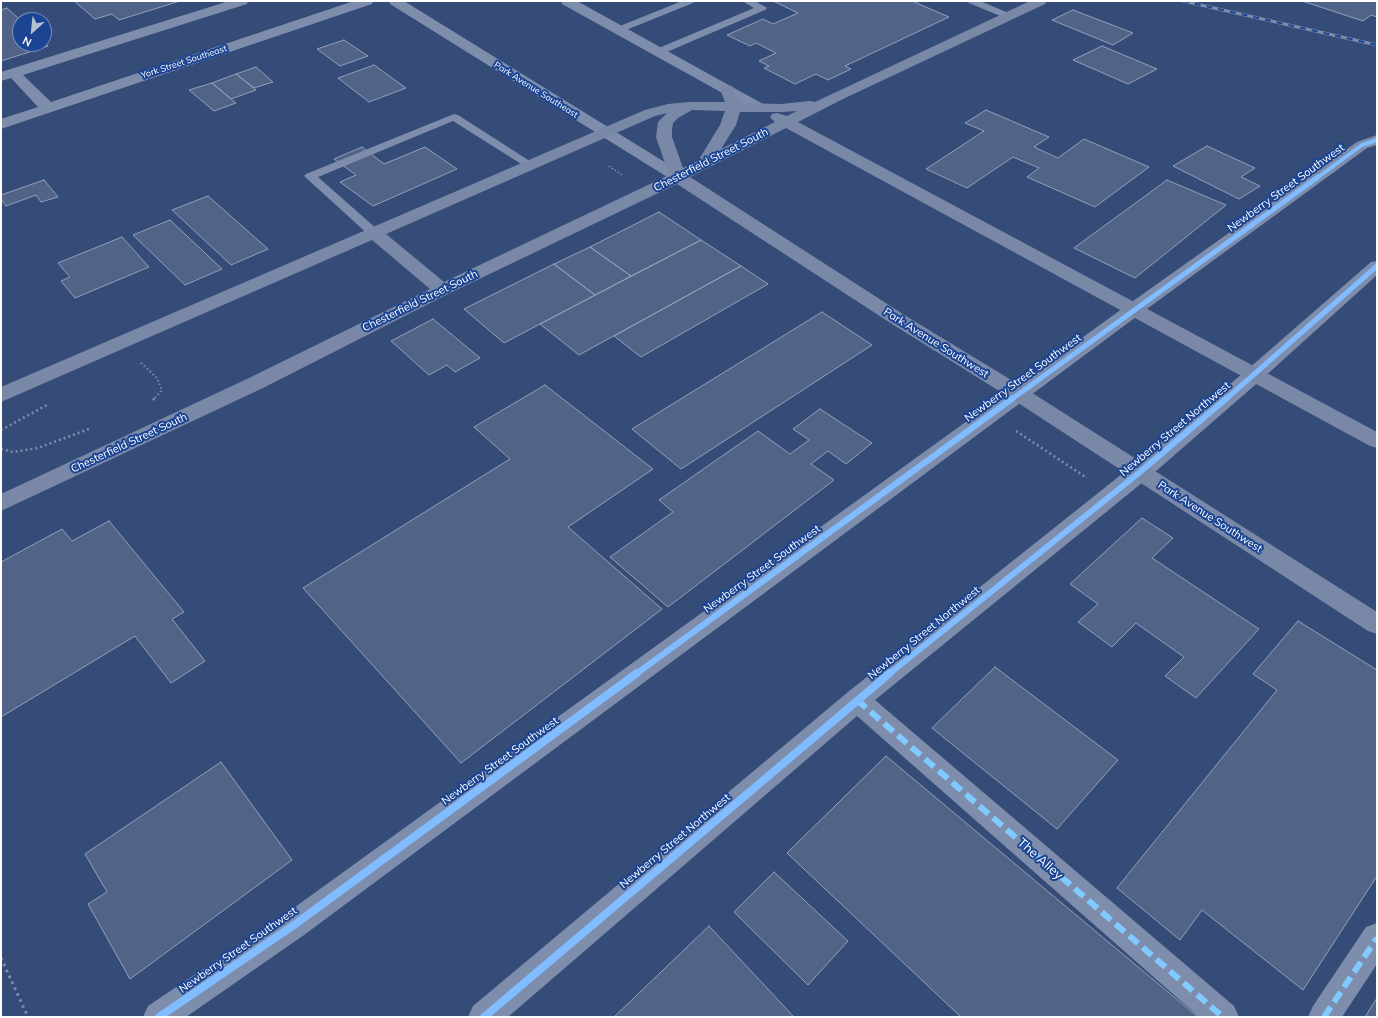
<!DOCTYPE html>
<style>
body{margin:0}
#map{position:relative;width:1378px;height:1018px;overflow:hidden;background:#364c78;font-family:Mulish,sans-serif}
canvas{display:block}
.frame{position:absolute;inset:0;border:2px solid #fff;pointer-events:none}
.north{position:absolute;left:12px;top:12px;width:40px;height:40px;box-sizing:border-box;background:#1b4493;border:1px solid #768fbe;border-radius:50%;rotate:207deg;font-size:11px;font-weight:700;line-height:16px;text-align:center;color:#fff}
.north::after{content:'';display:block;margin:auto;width:14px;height:18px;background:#b9c0d0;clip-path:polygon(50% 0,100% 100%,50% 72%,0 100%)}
</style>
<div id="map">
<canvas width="1378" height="1018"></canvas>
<div class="frame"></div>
<div class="north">N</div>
</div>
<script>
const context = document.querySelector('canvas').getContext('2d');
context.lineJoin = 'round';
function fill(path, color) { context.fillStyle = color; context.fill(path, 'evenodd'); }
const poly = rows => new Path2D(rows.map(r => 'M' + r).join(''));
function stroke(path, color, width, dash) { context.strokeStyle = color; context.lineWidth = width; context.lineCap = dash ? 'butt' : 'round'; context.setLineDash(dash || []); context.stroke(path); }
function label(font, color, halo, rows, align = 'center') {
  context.font = font + ' Mulish,sans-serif'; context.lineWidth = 4; context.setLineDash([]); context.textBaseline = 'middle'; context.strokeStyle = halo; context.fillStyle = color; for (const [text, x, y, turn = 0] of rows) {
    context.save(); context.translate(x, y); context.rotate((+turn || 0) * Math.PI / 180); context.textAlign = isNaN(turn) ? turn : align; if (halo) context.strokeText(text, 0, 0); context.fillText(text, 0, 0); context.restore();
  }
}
const building = poly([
 [74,1,180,1,119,20,112,14,95,19,74,1],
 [773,1,912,1,949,17,845,66,851,69,828,80,816,74,795,84,764,68,769,66,759,61,776,53,756,43,750,46,727,35,763,19,773,24,798,13,773,1],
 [1302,1,1377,1,1377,17,1371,15,1363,21,1302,1],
 [7,8,20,20,20,44,44,44,44,42,48,46,1,61,1,10,7,8],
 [1073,10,1133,33,1113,45,1052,20,1073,10],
 [344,40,368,56,340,66,317,49,344,40],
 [1102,46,1157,69,1128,84,1073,60,1102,46],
 [374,65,406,88,369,102,338,78,374,65],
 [256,67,273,82,254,88,236,74,256,67],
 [236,74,256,90,231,99,212,83,236,74],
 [212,83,231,99,236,103,214,111,189,90,212,83],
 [986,110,1049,137,1034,147,1058,158,1084,139,1149,167,1095,207,1027,177,1039,168,1013,157,967,188,926,169,984,131,965,123,986,110],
 [1207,146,1255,168,1241,177,1260,186,1239,199,1173,166,1207,146],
 [362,147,384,164,425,147,457,169,373,206,340,182,356,175,334,159,362,147],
 [44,180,58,197,41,202,36,195,6,206,1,199,1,195,44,180],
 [1167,180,1226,205,1135,278,1074,248,1167,180],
 [208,196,268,249,231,265,172,210,208,196],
 [659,212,701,240,631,276,590,247,659,212],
 [170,220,222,269,185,285,133,235,170,220],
 [122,237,149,267,75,298,61,281,70,277,58,263,122,237],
 [701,240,741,266,579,355,540,324,701,240],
 [590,247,631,276,595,295,554,264,590,247],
 [554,264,595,295,504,343,464,309,554,264],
 [741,266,768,284,641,357,614,336,741,266],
 [822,312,872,345,681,469,632,429,822,312],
 [433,319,480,358,455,372,447,365,429,375,391,341,433,319],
 [545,385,653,469,568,527,662,609,461,763,303,588,510,459,474,427,545,385],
 [820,409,872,443,846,464,828,451,811,464,834,480,668,607,610,557,673,512,659,500,758,431,790,454,809,440,793,429,820,409],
 [1142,518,1173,538,1152,558,1259,629,1196,698,1165,676,1184,657,1136,623,1112,647,1078,622,1098,604,1070,584,1142,518],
 [109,521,184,612,172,619,205,661,171,683,135,636,1,717,1,562,62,529,72,541,109,521],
 [1298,621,1377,670,1377,876,1303,990,1202,910,1180,940,1117,888,1277,690,1253,674,1298,621],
 [995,667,1118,760,1057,829,932,728,995,667],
 [886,756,1198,1017,961,1017,787,853,886,756],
 [221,762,292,860,130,979,88,904,107,892,85,854,221,762],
 [774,872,848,941,808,985,734,912,774,872],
 [709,926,794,1017,614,1017,709,926],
 [1377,998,1377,1017,1365,1017,1377,998]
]);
fill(building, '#516386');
stroke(building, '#93a0b9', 1);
stroke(poly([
 [609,166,623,176]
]), '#7e8dab', 1.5, [1.5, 2]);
stroke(poly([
 [141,363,157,378,162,390,154,399]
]), '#7e8dab', 2, [1.5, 2.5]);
stroke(poly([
 [153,400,155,398],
 [1,430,47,405],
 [1016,431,1087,478],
 [1,449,13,452,38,448,89,429]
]), '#7e8dab', 2.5, [2, 3]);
stroke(poly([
 [1,958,28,1017]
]), '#7e8dab', 3, [2.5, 4]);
fill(poly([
 [682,1,695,1,693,3,621,32,615,32,613,30,615,28,682,1],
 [742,1,755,1,767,8,765,10,662,54,658,55,653,52,654,50,754,8,742,1],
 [967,1,980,1,1011,14,1013,16,1011,18,1005,18,969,3,967,1],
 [454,114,458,115,536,165,534,167,526,167,453,121,318,177,378,230,380,233,378,236,374,237,370,236,304,176,306,174,454,114]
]), '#7e8dab');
fill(poly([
 [229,1,248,1,247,4,23,75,51,102,354,1,373,1,372,4,1,129,1,119,38,107,11,78,1,81,1,72,229,1],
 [389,1,404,1,684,174,686,177,684,180,678,182,672,180,390,4,389,1],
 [561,1,577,1,763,104,765,107,763,110,758,111,753,110,562,4,561,1],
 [1377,135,1377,145,1367,148,1140,314,304,935,186,1017,143,1017,148,1006,284,915,1126,306,1357,142,1377,135],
 [1377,261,1377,275,1262,379,1148,478,875,700,1234,1006,1239,1017,1199,1017,857,716,508,1017,468,1017,473,1006,848,692,1132,466,1248,369,1371,262,1377,261],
 [1377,923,1377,964,1342,1017,1308,1017,1313,1006,1366,927,1377,923]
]), '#7e8dab');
fill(poly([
 [1030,1,1046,1,1045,4,843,99,798,122,1377,432,1377,448,1370,446,786,128,690,177,906,316,1026,389,1377,612,1377,634,1368,631,1012,399,892,324,677,184,448,294,263,388,1,511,1,494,249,378,430,289,372,240,1,402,1,387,645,110,668,104,689,102,725,102,720,89,722,86,727,85,732,86,740,103,781,104,810,101,815,102,1030,1],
 [692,110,725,111,720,125,698,161,683,168,672,137,672,130,673,123,678,118,692,110],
 [797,111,787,116,777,113,772,114,770,117,775,122,721,149,736,125,740,112,781,112,797,111],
 [667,113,658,122,656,137,669,175,444,282,386,234,655,116,667,113]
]), '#7a88a7');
const rail = poly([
 [1183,1,1377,45]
]);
stroke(rail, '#7e8daa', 3);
stroke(rail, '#1b4493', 2, [6]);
stroke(poly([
 [857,700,1223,1017],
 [1324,1017,1377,938]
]), '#80caff', 6, [12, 6]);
stroke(poly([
 [1317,178,1362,145,1377,140]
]), '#80bcff', 4);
stroke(poly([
 [1012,399,1318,177],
 [1226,399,1377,266]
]), '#80bcff', 5);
stroke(poly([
 [636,674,1013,398],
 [889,674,1140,472,1227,398]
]), '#80bcff', 6);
stroke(poly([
 [159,1017,294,925,637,673],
 [484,1017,890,673]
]), '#80bcff', 8);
label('9px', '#fff', '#1b4493', [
 ["York Street Southeast",184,62,-18],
 ["Park Avenue Southeast",536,90,32]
]);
label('11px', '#fff', '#1b4493', [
 ["Chesterfield Street South",711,160,-27],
 ["Newberry Street Southwest",1286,188,-36],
 ["Chesterfield Street South",420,301,-26],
 ["Park Avenue Southwest",936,343,32],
 ["Newberry Street Southwest",1023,378,-36],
 ["Newberry Street Northwest",1175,429,-40],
 ["Chesterfield Street South",129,443,-25],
 ["Park Avenue Southwest",1210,517,33],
 ["Newberry Street Southwest",762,569,-36],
 ["Newberry Street Northwest",924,633,-39],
 ["Newberry Street Southwest",500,761,-36],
 ["Newberry Street Northwest",675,841,-40],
 ["Newberry Street Southwest",238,950,-35]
]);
label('13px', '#fff', '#1b4493', [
 ["The Alley",1040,859,41]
]);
</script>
